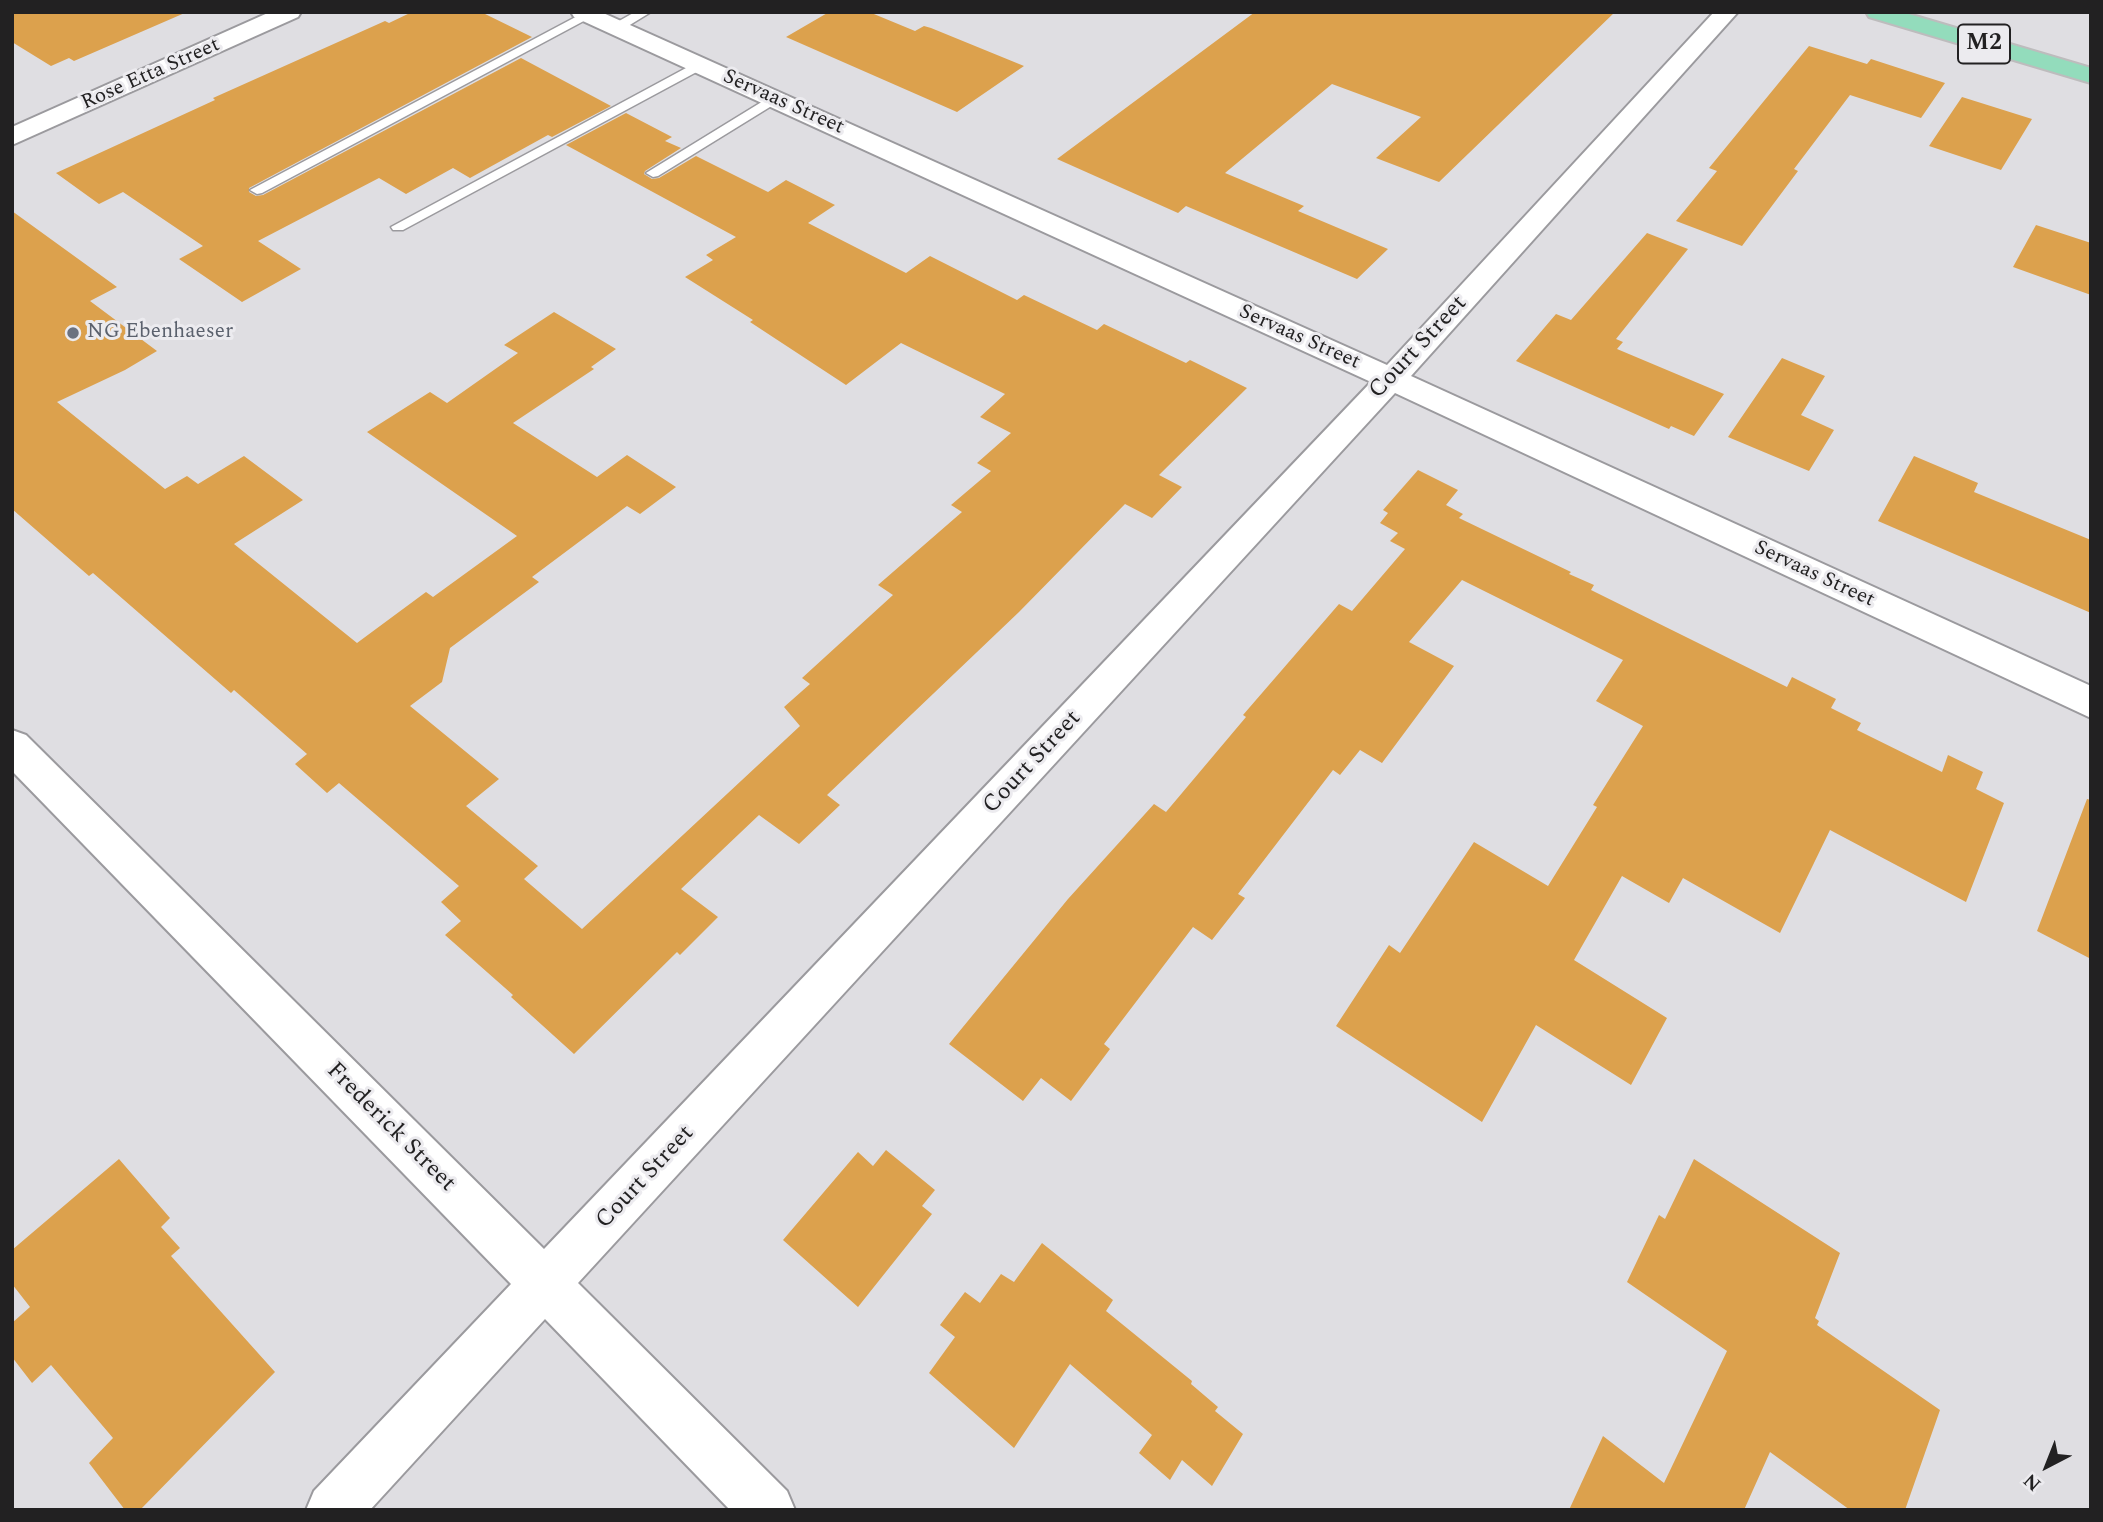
<!DOCTYPE html>
<style>
body{margin:0}
#map{position:relative;width:2103px;height:1522px;overflow:hidden;background:#dfdee2;font-family:Spectral,serif}
canvas{display:block}
.frame{position:absolute;inset:0;border:14px solid #222122;pointer-events:none}
.north{position:absolute;left:2012px;top:1431px;width:70px;height:70px;-webkit-text-stroke:5px #ecebef;paint-order:stroke;rotate:222deg;font-size:19px;font-weight:700;line-height:28px;text-align:center;color:#222122}
.north::after{content:'';display:block;margin:auto;width:24px;height:32px;background:#222122;clip-path:polygon(50% 0,100% 100%,50% 72%,0 100%)}
</style>
<div id="map">
<canvas width="2103" height="1522"></canvas>
<div class="frame"></div>
<div class="north">N</div>
</div>
<script>
const context = document.querySelector('canvas').getContext('2d');
context.lineJoin = 'round';
function fill(path, color) { context.fillStyle = color; context.fill(path, 'evenodd'); }
const poly = rows => new Path2D(rows.map(r => 'M' + r).join(''));
function stroke(path, color, width, dash) { context.strokeStyle = color; context.lineWidth = width; context.lineCap = dash ? 'butt' : 'round'; context.setLineDash(dash || []); context.stroke(path); }
function label(font, color, halo, rows, align = 'center') {
  context.font = font + ' Spectral,serif'; context.lineWidth = 6; context.setLineDash([]); context.textBaseline = 'middle'; context.strokeStyle = halo; context.fillStyle = color; for (const [text, x, y, turn = 0] of rows) {
    context.save(); context.translate(x, y); context.rotate((+turn || 0) * Math.PI / 180); context.textAlign = isNaN(turn) ? turn : align; if (halo) context.strokeText(text, 0, 0); context.fillText(text, 0, 0); context.restore();
  }
}
fill(poly([
 [12,12,187,12,74,61,69,58,51,66,12,42],
 [412,12,481,12,532,37,249,188,249,192,256,196,263,195,521,58,611,106,552,137,548,135,470,178,453,168,406,194,379,178,258,241,301,269,242,302,179,259,203,246,123,192,99,204,56,173,215,100,213,98,385,21,389,23],
 [829,12,869,12,915,31,924,26,931,28,1024,66,957,112,786,37],
 [1255,12,1615,12,1439,182,1376,158,1421,117,1332,84,1225,173,1304,206,1298,211,1388,249,1357,279,1186,206,1178,213,1057,159],
 [1809,46,1867,64,1871,59,1945,83,1921,118,1850,95,1794,169,1798,171,1742,246,1676,221,1717,171,1709,168],
 [1962,97,2032,119,2001,170,1929,146],
 [626,113,672,137,665,141,681,148,645,171,644,174,652,179,659,178,696,156,768,192,786,180,835,205,808,223,906,273,930,256,1017,300,1024,295,1097,330,1104,324,1186,363,1190,360,1247,388,1159,475,1182,487,1152,518,1125,504,1019,612,827,795,840,805,799,844,759,815,681,889,718,917,680,955,677,952,574,1054,511,997,513,995,445,935,461,921,441,902,459,886,339,783,327,793,295,764,307,754,234,690,231,693,93,573,89,576,12,509,12,211,117,287,90,301,157,351,125,370,57,402,165,489,187,476,198,484,244,456,303,500,234,544,357,643,426,592,433,597,517,536,367,432,430,392,447,403,518,353,504,345,554,312,616,349,591,367,594,369,513,423,597,477,627,455,676,487,640,514,627,506,532,577,539,582,450,648,442,682,410,706,499,779,466,806,538,866,524,879,582,929,800,726,784,707,810,684,802,678,893,595,878,585,962,512,951,505,991,471,977,463,1011,433,980,417,1005,394,901,343,846,385,750,322,753,320,685,277,713,260,706,255,736,237,566,145],
 [2036,225,2091,243,2091,295,2013,267],
 [1647,233,1688,249,1616,339,1623,342,1617,349,1724,394,1694,436,1671,426,1669,429,1516,361,1556,314,1571,320],
 [1782,358,1825,376,1801,415,1834,430,1809,471,1728,437],
 [1914,456,1978,483,1974,492,2091,540,2091,613,1878,521],
 [1418,470,1458,490,1446,505,1463,514,1459,518,1571,572,1569,574,1594,585,1591,590,1787,687,1792,677,1836,699,1831,708,1861,723,1857,730,1942,772,1948,755,1983,772,1976,789,2004,803,1966,902,1830,830,1780,933,1683,878,1669,903,1622,876,1574,960,1667,1018,1631,1085,1536,1025,1482,1122,1336,1026,1389,945,1400,953,1474,842,1548,886,1597,807,1593,805,1643,726,1596,701,1623,660,1462,580,1409,642,1454,666,1382,763,1360,750,1340,775,1333,770,1238,894,1245,898,1212,940,1193,927,1104,1044,1110,1049,1071,1101,1041,1078,1023,1101,949,1044,1068,899,1154,804,1166,812,1246,717,1243,715,1339,604,1352,611,1405,549,1390,541,1398,533,1380,523,1388,513,1383,510],
 [2087,799,2091,800,2091,959,2037,931],
 [886,1150,935,1190,922,1206,932,1214,858,1307,783,1240,858,1152,873,1166],
 [119,1159,170,1218,161,1227,180,1248,171,1256,275,1372,140,1510,125,1510,89,1463,113,1438,51,1365,32,1383,12,1357,12,1323,30,1307,12,1284,12,1250],
 [1694,1159,1840,1253,1815,1318,1819,1321,1817,1325,1940,1410,1905,1510,1850,1510,1770,1452,1744,1510,1569,1510,1603,1436,1664,1483,1727,1351,1627,1282,1659,1215,1665,1219],
 [1042,1243,1113,1300,1106,1311,1192,1381,1191,1384,1218,1407,1215,1411,1243,1434,1212,1486,1182,1460,1170,1480,1139,1453,1152,1435,1070,1364,1014,1448,929,1373,955,1337,940,1325,965,1292,980,1303,1001,1274,1014,1282]
]), '#dca14d');
const service = poly([
 [585,12,595,15,262,193,257,194,250,190,585,12],
 [635,12,651,12,620,31,612,31,612,25,635,12],
 [699,61,704,62,704,68,403,230,393,230,391,227,699,61],
 [773,95,780,99,778,102,658,176,653,177,646,173,773,95]
]);
const minor = poly([
 [270,12,301,12,298,17,12,145,12,127,270,12],
 [571,12,601,12,1387,365,1714,12,1738,12,1411,376,2091,686,2091,718,1395,393,578,1283,787,1491,795,1510,730,1510,545,1319,370,1510,306,1510,314,1491,511,1284,12,771,12,730,26,735,544,1249,1371,382,574,17,571,12]
]);
const primary = poly([
 [1866,12,1902,12,2091,68,2091,83,1869,17,1866,12]
]);
stroke(service, '#9b9a9e', 3);
stroke(minor, '#9b9a9e', 4);
stroke(primary, '#bdbcbd', 4);
fill(service, '#fff');
fill(minor, '#fff');
fill(primary, '#93dcbc');
for (const [x, y, r, color] of [
 [73,333,7,"#6b7280"]
]) { const dot = new Path2D(); dot.arc(x, y, r, 0, 2 * Math.PI); context.fillStyle = color; context.fill(dot); stroke(dot, '#ecebef', 2.5); }
label('21px', '#222122', '#ecebef', [
 ["Rose Etta Street",151,75,-24],
 ["Servaas Street",783,103,24],
 ["Servaas Street",1299,338,24],
 ["Servaas Street",1814,575,25]
]);
label('21px', '#5b616d', '#ecebef', [
 ["NG Ebenhaeser",87,333]
], 'left');
for (const [x, y, w] of [
 [1984,44,52]
]) { const box = new Path2D(); box.roundRect(x - w / 2, y - 19.5, w, 39, 5); context.fillStyle = '#ecebef'; context.fill(box); stroke(box, '#222122', 2); }
label('bold 23px', '#222122', null, [
 ["M2",1984,44]
]);
label('24px', '#222122', '#ecebef', [
 ["Court Street",1419,348,-47],
 ["Court Street",1033,763,-47],
 ["Frederick Street",390,1128,45],
 ["Court Street",646,1178,-47]
]);
</script>
